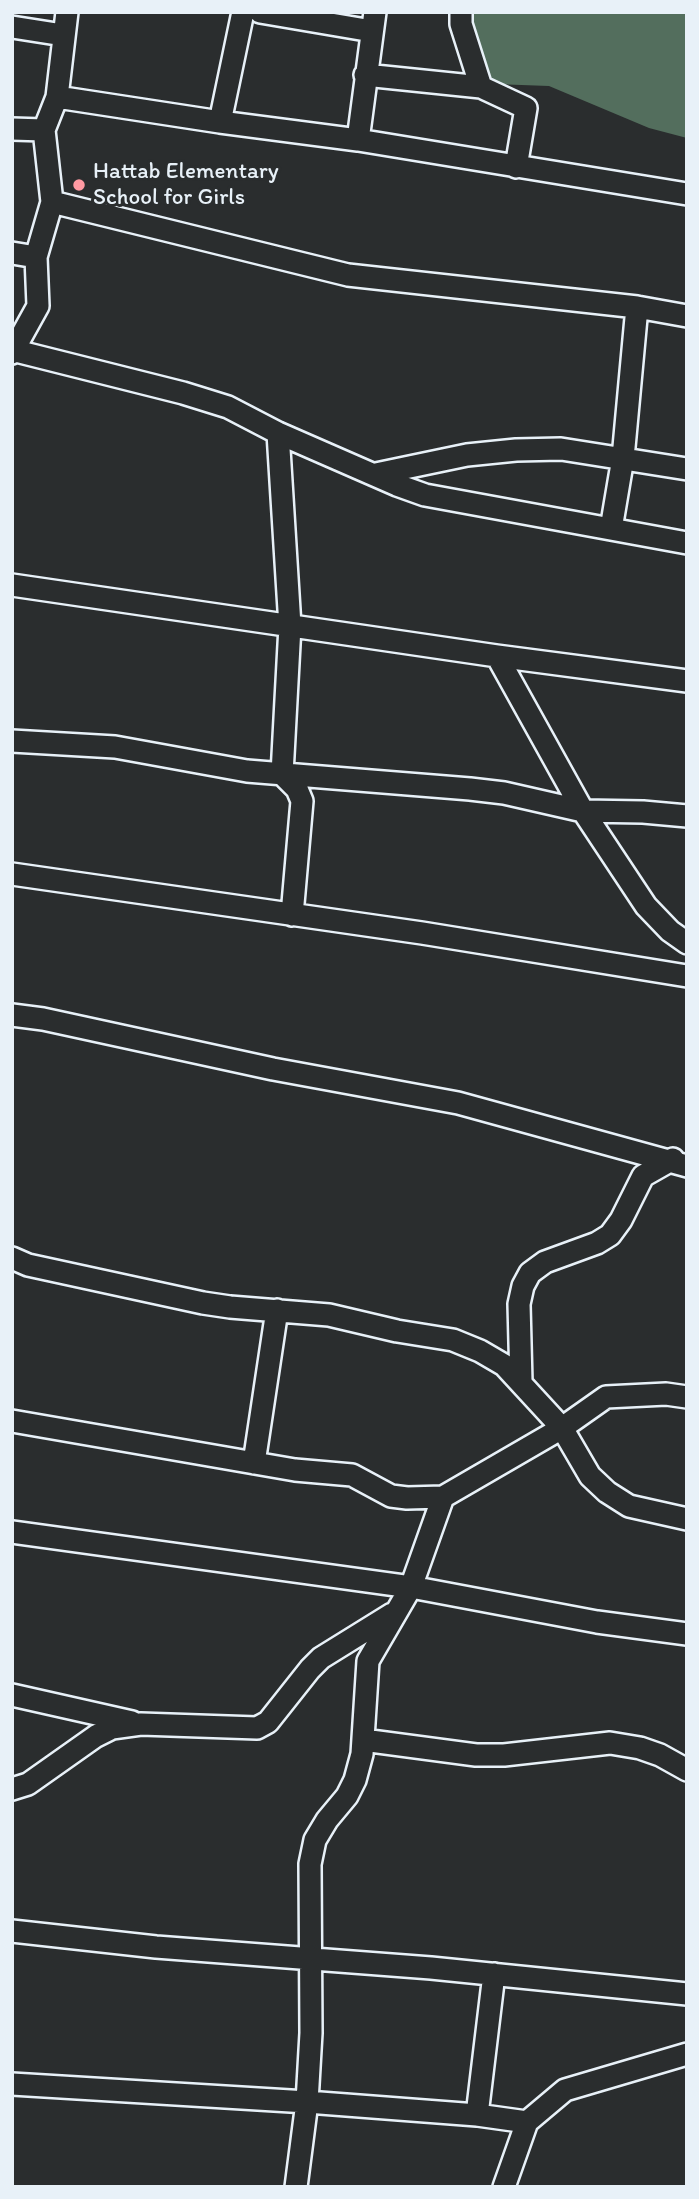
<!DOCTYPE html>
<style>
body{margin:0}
#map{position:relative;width:699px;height:2199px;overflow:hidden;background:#2a2d2e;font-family:Itim,sans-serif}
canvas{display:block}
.frame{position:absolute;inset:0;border:14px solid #e8f1f8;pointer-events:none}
</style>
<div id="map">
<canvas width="699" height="2199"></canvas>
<div class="frame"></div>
</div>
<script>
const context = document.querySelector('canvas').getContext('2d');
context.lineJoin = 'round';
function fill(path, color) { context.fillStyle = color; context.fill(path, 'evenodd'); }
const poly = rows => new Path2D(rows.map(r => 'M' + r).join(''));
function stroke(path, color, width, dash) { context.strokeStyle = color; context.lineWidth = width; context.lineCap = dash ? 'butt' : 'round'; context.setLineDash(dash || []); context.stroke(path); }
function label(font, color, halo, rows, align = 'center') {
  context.font = font + ' Itim,sans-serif'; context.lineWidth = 6; context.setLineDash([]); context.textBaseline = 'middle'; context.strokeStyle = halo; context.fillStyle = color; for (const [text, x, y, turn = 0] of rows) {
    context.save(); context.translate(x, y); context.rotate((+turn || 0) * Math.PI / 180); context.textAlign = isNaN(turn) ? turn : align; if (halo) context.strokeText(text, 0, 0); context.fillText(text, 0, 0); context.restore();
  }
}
fill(poly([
 [469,12,687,12,687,138,649,128,549,86,494,84,468,20]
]), '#536e5d');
const minor = poly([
 [260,12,372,31],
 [461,12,461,24,481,87],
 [12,27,63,35],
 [365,75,481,87,526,108,516,167],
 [57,97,220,122,358,140,687,194],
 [220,122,243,12],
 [12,129,44,130],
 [358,140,375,12],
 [52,202,348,275,637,307,687,316],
 [12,253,36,257],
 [12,350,183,393,228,407,278,433,397,485,425,495,687,543],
 [12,353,38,306,36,257,52,202,44,130,57,97,67,12],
 [278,433,290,626,282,774,297,789,302,801,292,915],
 [376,474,467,455,516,450,561,449,687,469],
 [611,529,623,458,637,307],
 [12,585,497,656,687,681],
 [497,656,583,811,646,906,670,931,687,943],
 [12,741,115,747,247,771,470,789,504,793,583,811,643,812,687,816],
 [12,874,422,933,687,976],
 [12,1015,43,1019,273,1069,458,1103,687,1166],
 [12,1258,28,1265,203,1303,230,1307,329,1315,397,1331,453,1340,480,1351,504,1365,562,1428,590,1476,607,1492,629,1506,687,1519],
 [521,1382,519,1304,523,1286,530,1273,545,1262,597,1243,610,1235,621,1220,643,1176,673,1159],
 [12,1421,295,1470,352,1475,391,1496,407,1498,443,1497,562,1428,606,1397,666,1394,687,1397],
 [254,1463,277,1310],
 [12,1532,411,1587,597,1622,687,1634],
 [12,1695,132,1722],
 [363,1740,476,1755,504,1755,610,1743,640,1748,660,1755,687,1770],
 [12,1789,28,1784,96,1736,112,1728,141,1724,257,1728,268,1722,310,1669,321,1658,392,1614],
 [12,1931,156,1947,431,1968,687,1994],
 [12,2084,307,2102,477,2115,527,2122],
 [477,2115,494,1974],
 [296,2187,307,2102,311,2033,310,1864,315,1840,327,1820,347,1796,355,1780,362,1754,368,1661,411,1587,443,1497],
 [504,2187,527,2122,565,2090,687,2054]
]);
stroke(minor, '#e8f1f8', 26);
stroke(minor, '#2a2d2e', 21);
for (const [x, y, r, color] of [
 [79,185,7,"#ff9aa2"]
]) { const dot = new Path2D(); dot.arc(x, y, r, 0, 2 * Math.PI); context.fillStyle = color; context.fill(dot); stroke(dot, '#2a2d2e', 2.5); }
label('23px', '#e8f1f8', '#2a2d2e', [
 ["Hattab Elementary",93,172],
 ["School for Girls",93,198]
], 'left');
</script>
